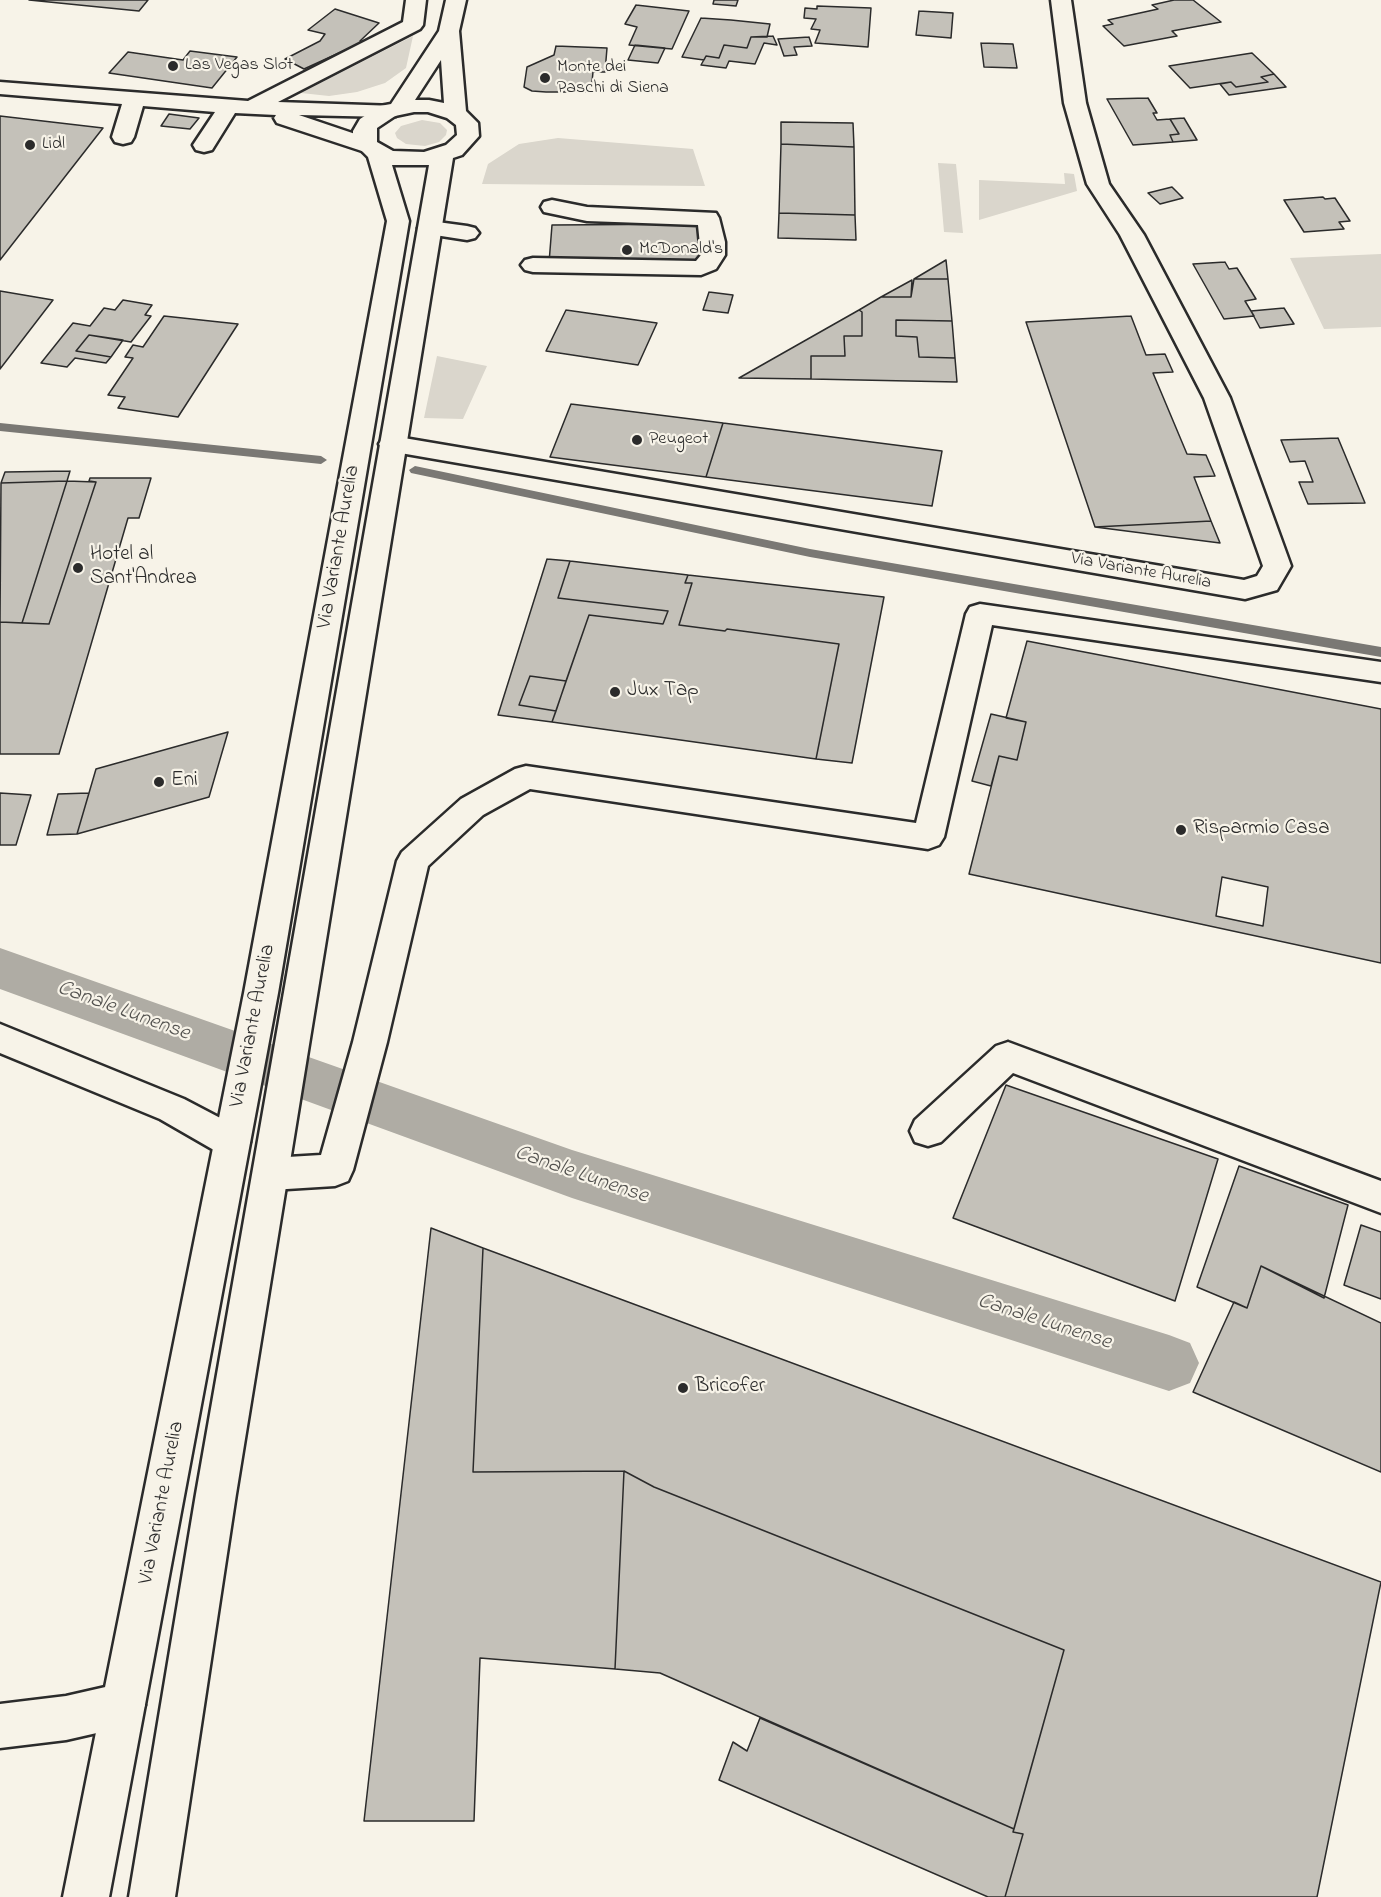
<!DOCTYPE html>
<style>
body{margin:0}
canvas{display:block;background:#f7f3e8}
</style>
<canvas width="1381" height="1897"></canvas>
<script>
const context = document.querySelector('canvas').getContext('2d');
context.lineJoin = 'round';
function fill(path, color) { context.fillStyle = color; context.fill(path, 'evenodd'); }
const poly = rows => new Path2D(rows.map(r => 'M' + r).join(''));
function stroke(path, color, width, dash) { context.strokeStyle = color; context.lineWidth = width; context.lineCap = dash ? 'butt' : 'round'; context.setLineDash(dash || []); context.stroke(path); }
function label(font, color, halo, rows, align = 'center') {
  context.font = font + ' "Indie Flower",sans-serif'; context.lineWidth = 4.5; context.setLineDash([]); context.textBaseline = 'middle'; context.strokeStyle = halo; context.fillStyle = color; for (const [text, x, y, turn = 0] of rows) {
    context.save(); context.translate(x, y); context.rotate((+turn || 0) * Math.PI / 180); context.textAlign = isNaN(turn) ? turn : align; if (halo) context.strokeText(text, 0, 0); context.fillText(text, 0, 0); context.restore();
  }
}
fill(poly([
 [413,36,406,68,385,83,357,92,329,96,301,93],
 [422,120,440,123,447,130,446,135,439,142,425,146,406,144,397,138,395,133,401,126],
 [558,138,693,149,705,186,482,184,488,164,519,144],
 [938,163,956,164,963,233,944,232],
 [1064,173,1074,174,1077,191,979,220,979,180,1065,184],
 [1381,254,1381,327,1324,329,1290,258],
 [437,356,487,366,463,419,424,418]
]), '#dad6cc');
fill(poly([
 [0,423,321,456,327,460,321,464,0,431,0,423],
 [415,466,810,549,1381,647,1381,657,810,557,411,473,409,470,415,466]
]), '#7a7874');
fill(poly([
 [0,948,572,1150,1169,1335,1190,1343,1199,1363,1190,1383,1169,1391,572,1198,0,989,0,948]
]), '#afaca4');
const building = poly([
 [29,0,148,0,139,11,29,0],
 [714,0,738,0,736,6,713,4,714,0],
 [1174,0,1193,0,1221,22,1172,31,1177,36,1124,46,1103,26,1113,24,1108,20,1158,9,1152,5,1174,0],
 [636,5,689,11,672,49,629,45,637,27,625,24,636,5],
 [817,6,871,8,868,47,815,43,820,30,811,29,816,19,804,18,805,8,817,9,817,6],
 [335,9,379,23,360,41,363,42,304,69,285,59,320,41,325,34,308,30,335,9],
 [919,11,953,13,951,38,916,35,919,11],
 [701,18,731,20,770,24,767,37,751,37,747,48,724,45,719,58,706,56,704,60,682,57,701,18],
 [773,36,777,45,764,43,755,64,729,61,726,68,701,65,706,56,719,58,724,45,747,48,751,37,773,36],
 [809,37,812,46,794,47,797,55,784,56,778,39,809,37],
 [981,43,1013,44,1017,68,984,67,981,43],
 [635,45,665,48,658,63,628,60,635,45],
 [556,46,607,48,605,72,593,72,591,92,546,92,532,91,524,87,527,67,554,55,556,46],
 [190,51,237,57,212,88,109,73,128,52,183,60,190,51],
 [1252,53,1274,74,1261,77,1268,82,1236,87,1231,82,1190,88,1169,66,1252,53],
 [1274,74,1286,87,1229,95,1220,84,1231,82,1236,87,1268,82,1261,77,1274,74],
 [1148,98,1157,113,1153,113,1157,120,1170,119,1179,134,1170,135,1173,142,1133,145,1107,99,1148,98],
 [169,114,199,118,190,129,161,126,169,114],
 [0,116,103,128,0,260,0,116],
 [1184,118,1197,140,1173,142,1170,135,1179,134,1170,119,1184,118],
 [781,122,853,123,854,147,781,144,781,122],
 [781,144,854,147,855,215,779,213,781,144],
 [1172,187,1183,198,1160,204,1148,193,1172,187],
 [1323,197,1325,199,1335,198,1350,221,1339,222,1344,229,1304,232,1284,200,1323,197],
 [779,213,855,215,856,240,778,238,779,213],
 [703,224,704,262,549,263,552,225,703,224],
 [946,260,948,279,914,279,946,260],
 [1225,262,1229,269,1237,268,1256,299,1245,301,1254,316,1224,319,1193,264,1225,262],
 [914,279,948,279,952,321,896,320,896,336,917,337,919,357,955,358,957,382,811,379,811,356,845,356,844,336,862,336,862,312,859,310,881,297,911,297,914,279],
 [912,280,911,297,881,297,912,280],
 [0,291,53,300,0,369,0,291],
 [709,292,733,295,728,313,703,310,709,292],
 [123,300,152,305,145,315,151,316,131,342,89,335,76,351,111,357,106,363,75,358,67,367,41,363,73,323,90,326,104,308,115,310,123,300],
 [1284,308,1294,324,1260,328,1251,311,1284,308],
 [566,310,657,323,638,365,546,351,566,310],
 [859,310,862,312,862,336,844,336,845,356,811,356,811,379,739,378,859,310],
 [164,316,238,324,178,417,118,408,125,397,108,395,133,358,125,357,133,345,143,347,164,316],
 [1131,316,1146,355,1165,354,1173,372,1153,373,1187,454,1206,455,1215,476,1194,477,1211,521,1095,527,1026,322,1131,316],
 [896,320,952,321,955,358,919,357,917,337,896,336,896,320],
 [89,335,123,340,111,357,76,351,89,335],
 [571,404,723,423,706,477,550,457,571,404],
 [723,423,942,451,932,506,706,477,723,423],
 [1338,438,1365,503,1308,504,1299,482,1313,482,1305,461,1290,462,1281,440,1338,438],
 [70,471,67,481,1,483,5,472,70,471],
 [90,478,151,478,139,518,128,518,59,754,0,754,0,622,49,624,96,482,89,481,90,478],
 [67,481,96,482,49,624,22,623,67,481],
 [67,481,22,623,0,622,1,483,67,481],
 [1211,521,1220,543,1095,527,1211,521],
 [547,559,570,561,558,598,668,611,663,624,589,615,566,681,530,676,519,705,556,711,552,722,498,715,547,559],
 [570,561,688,575,685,583,692,583,679,625,725,631,727,629,839,644,816,759,552,722,589,615,663,624,668,611,558,598,570,561],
 [688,575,884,597,852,763,816,759,839,644,727,629,725,631,679,625,692,583,685,583,688,575],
 [1027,641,1381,709,1381,963,969,874,999,756,1017,760,1026,722,1006,718,1027,641],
 [530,676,566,681,556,711,519,705,530,676],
 [991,714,1026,722,1017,760,999,756,991,786,972,781,991,714],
 [228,732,209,797,77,834,96,769,228,732],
 [0,793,31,795,16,845,0,845,0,793],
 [89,793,77,834,47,835,58,794,89,793],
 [1222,877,1268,887,1263,926,1216,916,1222,877],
 [1006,1085,1218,1159,1175,1301,953,1218,1006,1085],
 [1239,1166,1348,1205,1324,1298,1261,1266,1247,1308,1197,1287,1239,1166],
 [1361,1225,1381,1232,1381,1299,1344,1285,1361,1225],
 [431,1228,483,1248,473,1472,624,1471,615,1669,480,1658,474,1821,364,1821,431,1228],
 [483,1248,1381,1582,1317,1897,1005,1897,1023,1834,1013,1832,1064,1650,654,1487,624,1471,473,1472,483,1248],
 [1261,1266,1381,1323,1381,1472,1193,1392,1234,1302,1247,1308,1261,1266],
 [624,1471,654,1487,1064,1650,1014,1829,660,1673,615,1669,624,1471],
 [760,1718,1014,1829,1013,1832,1023,1834,1005,1897,988,1897,719,1780,733,1742,747,1751,760,1718]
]);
fill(building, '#c4c1b9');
stroke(building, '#2b2b2b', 1.5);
const minor = poly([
 [406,0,426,0,423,25,420,29,278,102,396,106,399,111,396,116,388,117,299,115,376,141,379,146,376,151,368,153,277,123,274,118,276,115,235,113,212,150,204,152,196,150,193,145,215,112,143,106,134,137,131,142,123,144,115,142,112,137,122,104,0,94,0,82,248,101,403,22,406,0],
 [1051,0,1071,0,1086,103,1109,184,1144,235,1230,398,1291,566,1277,590,1245,599,383,450,379,444,383,438,392,436,1244,580,1257,576,1263,566,1204,398,1120,235,1087,184,1064,103,1051,0],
 [552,200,587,207,716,213,719,218,725,242,725,255,716,269,701,275,533,272,525,270,521,265,525,260,533,258,696,261,701,255,698,225,587,221,544,212,541,207,544,202,552,200],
 [430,221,467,226,475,228,479,233,475,238,467,240,422,233,418,228,422,223,430,221],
 [980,604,1381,662,1381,682,992,625,944,837,939,845,928,849,530,789,483,815,428,866,387,1042,353,1170,348,1181,335,1186,271,1190,258,1185,253,1174,258,1163,271,1158,321,1155,353,1042,397,861,402,852,461,799,515,769,526,766,916,823,966,614,970,607,980,604],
 [0,1024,184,1099,245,1131,250,1142,245,1153,232,1157,219,1153,160,1119,0,1053,0,1024],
 [1008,1042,1381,1181,1381,1213,1013,1073,941,1142,928,1146,915,1142,910,1131,915,1120,996,1046,1008,1042],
 [123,1683,138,1690,145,1705,138,1720,123,1727,66,1740,0,1748,0,1704,66,1696,123,1683]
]);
const major = poly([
 [446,0,466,0,459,31,466,111,478,123,479,136,462,155,453,158,236,1494,175,1897,129,1897,196,1494,429,165,392,165,409,221,278,993,109,1897,63,1897,244,993,387,221,368,157,357,146,353,139,353,131,360,119,380,106,391,104,439,31,446,0],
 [441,60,444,103,429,100,415,100,441,60],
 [414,112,428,112,447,118,456,125,457,135,446,145,424,152,393,151,377,142,377,128,395,116,414,112]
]);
stroke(minor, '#2b2b2b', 5);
stroke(major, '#2b2b2b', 5);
fill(minor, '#f7f3e8');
fill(major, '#f7f3e8');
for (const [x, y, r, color] of [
 [173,66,6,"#2b2b2b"],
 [545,78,6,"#2b2b2b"],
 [30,145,6,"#2b2b2b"],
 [627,250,6,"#2b2b2b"],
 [637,440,6,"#2b2b2b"],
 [78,568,6,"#2b2b2b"],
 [615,692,6,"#2b2b2b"],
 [159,782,6,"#2b2b2b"],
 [1181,830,6,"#2b2b2b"],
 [683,1388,6,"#2b2b2b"]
]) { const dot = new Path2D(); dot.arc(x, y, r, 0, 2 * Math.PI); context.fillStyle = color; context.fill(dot); stroke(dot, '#f7f3e8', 2); }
label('18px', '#2b2b2b', '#f7f3e8', [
 ["Las Vegas Slot",185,66],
 ["Monte dei",557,68],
 ["Paschi di Siena",557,89],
 ["Lidl",42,145],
 ["McDonald's",639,250],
 ["Peugeot",649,440]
], 'left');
label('18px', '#2b2b2b', '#f7f3e8', [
 ["Via Variante Aurelia",1141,572,10]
]);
label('21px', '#2b2b2b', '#f7f3e8', [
 ["Via Variante Aurelia",340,547,-80],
 ["Via Variante Aurelia",254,1026,-79],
 ["Via Variante Aurelia",163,1503,-79]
]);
label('21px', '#2b2b2b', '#f7f3e8', [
 ["Hotel al",90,556],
 ["Sant'Andrea",90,580],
 ["Jux Tap",627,692],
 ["Eni",171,782],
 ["Risparmio Casa",1193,830],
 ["Bricofer",695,1388]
], 'left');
label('italic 22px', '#53524f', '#f7f3e8', [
 ["Canale Lunense",123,1012,20],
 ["Canale Lunense",581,1176,19],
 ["Canale Lunense",1044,1323,18]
]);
</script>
